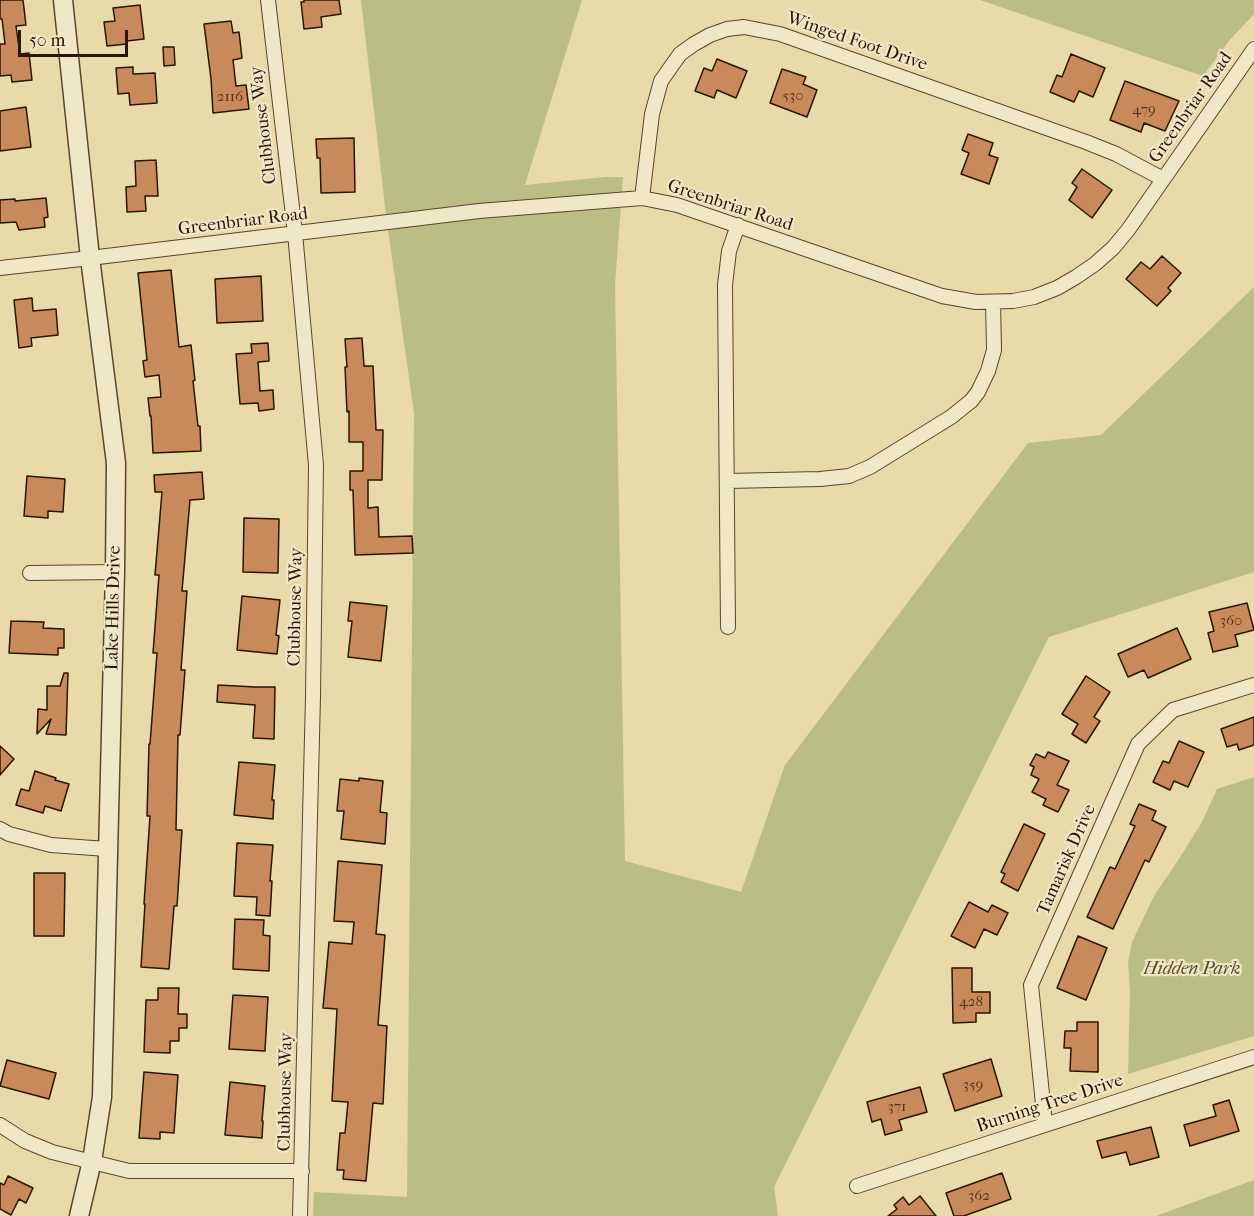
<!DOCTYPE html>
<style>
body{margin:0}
#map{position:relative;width:1254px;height:1216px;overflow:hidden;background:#e8daa9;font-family:"IM FELL French Canon",serif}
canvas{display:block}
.scale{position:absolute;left:18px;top:30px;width:110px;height:27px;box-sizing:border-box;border:3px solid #2a1502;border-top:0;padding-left:8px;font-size:18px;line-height:21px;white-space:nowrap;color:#2a1502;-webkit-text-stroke:4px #f0e7c7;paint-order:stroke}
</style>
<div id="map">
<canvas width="1254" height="1216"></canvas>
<div class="scale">50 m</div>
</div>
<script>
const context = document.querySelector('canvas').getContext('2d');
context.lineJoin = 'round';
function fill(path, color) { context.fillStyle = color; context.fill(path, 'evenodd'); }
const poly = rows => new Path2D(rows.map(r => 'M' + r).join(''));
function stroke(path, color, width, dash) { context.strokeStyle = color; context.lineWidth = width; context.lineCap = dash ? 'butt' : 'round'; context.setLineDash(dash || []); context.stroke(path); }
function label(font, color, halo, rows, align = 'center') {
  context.font = font + ' "IM FELL French Canon",serif'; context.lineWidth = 4.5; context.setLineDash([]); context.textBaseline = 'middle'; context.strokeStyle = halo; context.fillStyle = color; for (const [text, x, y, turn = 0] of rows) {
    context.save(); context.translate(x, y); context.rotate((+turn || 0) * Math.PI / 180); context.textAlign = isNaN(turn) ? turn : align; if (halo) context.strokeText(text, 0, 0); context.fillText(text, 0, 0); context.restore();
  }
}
fill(poly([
 [361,0,582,0,525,185,606,177,623,177,615,285,625,861,741,892,785,765,1028,443,1101,435,1254,287,1254,572,1049,637,774,1187,778,1216,313,1216,314,1192,407,1197,414,413,387,223],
 [980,0,1254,0,1254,14,1229,41,1203,76],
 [1254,777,1254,1036,1128,1074,1130,992,1128,963,1132,942,1155,894,1177,862,1202,822,1217,789],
 [1254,1180,1254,1216,1156,1216]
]), '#bbbe84');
const building = poly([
 [0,0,23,0,26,25,16,26,20,54,29,53,32,80,12,82,11,75,0,76,0,44,5,44,2,19,0,19,0,0],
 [304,0,339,0,341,14,321,17,322,27,304,29,301,2,304,2,304,0],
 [140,5,144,39,127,41,127,44,107,46,104,22,115,21,113,8,140,5],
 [231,21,233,33,239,32,242,58,233,60,236,86,246,85,249,109,213,113,211,79,204,24,231,21],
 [163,47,174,47,175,65,164,66,163,47],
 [1071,54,1105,68,1093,97,1079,91,1074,102,1050,92,1057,75,1062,77,1071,54],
 [717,59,747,71,736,98,717,90,714,98,695,91,704,68,712,71,717,59],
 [133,67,133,74,155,73,157,103,130,105,129,93,118,94,116,68,133,67],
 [782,69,806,77,803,84,817,90,807,117,770,103,782,69],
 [1125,81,1179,101,1165,131,1144,123,1141,132,1110,120,1125,81],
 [26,107,31,147,0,151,0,111,26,107],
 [968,134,993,143,989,155,998,158,989,184,961,174,969,153,962,150,968,134],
 [354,138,355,192,321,193,320,158,317,158,316,139,354,138],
 [156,160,158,196,145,196,146,211,127,212,126,187,136,186,135,161,156,160],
 [1082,169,1112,190,1092,218,1069,200,1077,187,1072,183,1082,169],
 [46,198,48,217,44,218,45,227,19,230,16,222,0,223,0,200,15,199,15,201,46,198],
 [1162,256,1181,273,1168,288,1171,291,1157,306,1126,279,1141,262,1150,269,1162,256],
 [171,270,179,347,191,345,195,380,193,381,198,426,200,426,201,451,153,453,151,416,150,416,148,398,161,397,159,375,145,377,143,361,147,360,138,273,171,270],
 [261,276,263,321,217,323,215,279,261,276],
 [32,298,33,311,56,309,58,335,31,338,32,346,19,348,14,300,32,298],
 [362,338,364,366,373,366,376,430,383,430,382,480,368,480,368,508,378,507,379,537,412,536,413,553,355,555,353,490,350,490,350,471,363,471,363,442,349,442,349,411,347,412,345,367,347,367,345,339,362,338],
 [268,343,269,361,258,362,260,391,273,390,274,409,259,411,258,403,240,404,236,354,252,353,251,344,268,343],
 [202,472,204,499,190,500,182,591,187,591,181,670,185,670,180,735,178,735,176,830,182,830,177,906,174,906,169,969,141,967,145,904,144,904,150,816,147,816,149,744,150,744,157,653,153,653,159,575,155,575,162,492,155,492,154,475,202,472],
 [27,476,65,479,63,512,48,511,48,518,24,516,27,476],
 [244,518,279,519,278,573,243,572,244,518],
 [242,596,280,600,276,635,279,636,277,654,237,650,242,596],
 [350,602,387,606,381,661,348,657,352,621,348,621,350,602],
 [1247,603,1254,630,1235,635,1238,646,1213,652,1208,633,1214,631,1209,612,1247,603],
 [11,621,44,622,43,628,64,629,64,648,58,648,58,655,9,653,11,621],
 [1177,628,1191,659,1148,678,1144,670,1128,677,1118,654,1177,628],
 [64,673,68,673,66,735,46,734,51,719,37,734,38,709,47,710,47,686,60,686,64,673],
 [1086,676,1110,692,1094,717,1100,721,1086,743,1072,734,1078,724,1062,714,1086,676],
 [218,685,255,687,275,687,274,739,253,738,255,705,217,702,218,685],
 [1254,717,1254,745,1239,750,1237,744,1227,747,1221,729,1254,717],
 [1179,741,1204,752,1188,787,1174,781,1170,790,1153,782,1163,761,1169,763,1179,741],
 [0,746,14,759,0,775,0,746],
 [1048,752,1069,761,1057,785,1069,790,1058,812,1043,805,1046,799,1032,792,1039,779,1031,775,1034,767,1030,765,1036,754,1045,758,1048,752],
 [239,762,275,765,272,800,274,800,273,819,234,815,239,762],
 [35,771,56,778,55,780,69,784,61,811,45,806,43,813,16,805,21,789,29,791,35,771],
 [359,778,383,781,380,812,387,813,385,844,341,839,344,811,337,811,340,779,359,781,359,778],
 [1139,804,1156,811,1152,820,1166,827,1149,862,1145,860,1113,929,1087,917,1110,867,1115,869,1135,826,1130,824,1139,804],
 [1024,824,1045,834,1018,891,1001,882,1005,874,1001,872,1024,824],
 [237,843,273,845,270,881,272,881,270,916,256,915,257,897,234,896,237,843],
 [338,861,382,865,376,934,385,935,378,1025,387,1026,383,1104,373,1103,366,1181,343,1179,344,1170,337,1170,340,1133,345,1133,348,1102,332,1101,337,1009,323,1008,329,942,352,944,354,922,334,921,338,861],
 [34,873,65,873,64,936,34,936,34,873],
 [969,902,988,912,992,905,1008,913,997,935,984,929,975,948,951,936,969,902],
 [235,919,264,920,263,935,270,936,269,971,233,969,235,919],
 [1078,936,1107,948,1086,1000,1057,988,1078,936],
 [952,968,972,968,972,992,990,992,990,1013,976,1013,976,1022,953,1023,952,968],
 [158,988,179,988,178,1014,187,1014,187,1028,179,1028,179,1041,170,1041,170,1053,144,1052,146,1000,158,1000,158,988],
 [233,995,268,997,265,1051,229,1049,233,995],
 [1077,1022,1098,1022,1098,1072,1070,1071,1071,1048,1064,1048,1065,1031,1077,1031,1077,1022],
 [991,1059,1002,1096,955,1111,943,1074,991,1059],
 [7,1060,56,1073,49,1099,0,1086,7,1060],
 [144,1072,178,1075,174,1133,160,1132,160,1139,139,1138,144,1072],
 [230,1082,265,1086,262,1121,263,1121,262,1138,225,1135,230,1082],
 [920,1087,927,1112,899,1120,902,1130,885,1135,881,1119,872,1122,867,1102,920,1087],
 [1229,1100,1239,1131,1190,1146,1184,1125,1216,1116,1213,1105,1229,1100],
 [1151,1127,1159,1157,1130,1165,1126,1152,1102,1158,1097,1141,1151,1127],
 [1002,1173,1011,1199,964,1216,954,1216,946,1193,1002,1173],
 [8,1176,33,1188,26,1203,19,1199,11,1215,0,1209,0,1183,4,1185,8,1176],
 [920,1196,936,1216,888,1216,897,1209,894,1205,903,1197,909,1205,920,1196]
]);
fill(building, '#c8895b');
stroke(building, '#2a1502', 1.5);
const minor = poly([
 [268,0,295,233,316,465,313,697,300,1216],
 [642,198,652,114,661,81,680,54,694,44,710,35,727,29,744,27,780,34,1086,142,1116,154,1163,179],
 [0,268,90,258,479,211,642,198,677,205,942,296,976,302,1013,301,1034,297,1057,288,1076,277,1095,264,1113,248,1128,230,1254,49],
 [727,481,820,479,849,476,870,467,951,417,971,401,978,392,988,371,994,350,993,302],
 [30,573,115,572],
 [728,627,725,285,729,251,738,225],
 [0,829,9,834,51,845,107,849],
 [1045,1124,1031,985,1138,744,1173,710,1254,685],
 [0,1125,25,1141,52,1152,129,1171,302,1171],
 [857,1186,1254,1057]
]);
const tertiary = poly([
 [63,0,90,258,116,463,115,572,102,1097,92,1161,79,1216]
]);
stroke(minor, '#5a462c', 16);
stroke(tertiary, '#5a462c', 21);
stroke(minor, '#f0e7c7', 14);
stroke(tertiary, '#f0e7c7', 18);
label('15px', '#523218', null, [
 ["530",793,96],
 ["2116",230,97],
 ["479",1144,110],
 ["360",1231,621],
 ["428",971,1002],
 ["359",973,1085],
 ["371",897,1107],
 ["362",979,1196]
]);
label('18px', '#2a1502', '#f0e7c7', [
 ["Winged Foot Drive",857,42,19],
 ["Greenbriar Road",1191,108,-55],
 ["Clubhouse Way",264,125,-97],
 ["Greenbriar Road",730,206,18],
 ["Greenbriar Road",243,222,-7],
 ["Clubhouse Way",296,607,-89],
 ["Lake Hills Drive",114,608,-89],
 ["Tamarisk Drive",1067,860,-66],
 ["Clubhouse Way",286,1092,-89],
 ["Burning Tree Drive",1050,1104,-18]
]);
label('italic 18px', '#564829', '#f0e7c7', [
 ["Hidden Park",1192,970]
]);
</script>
